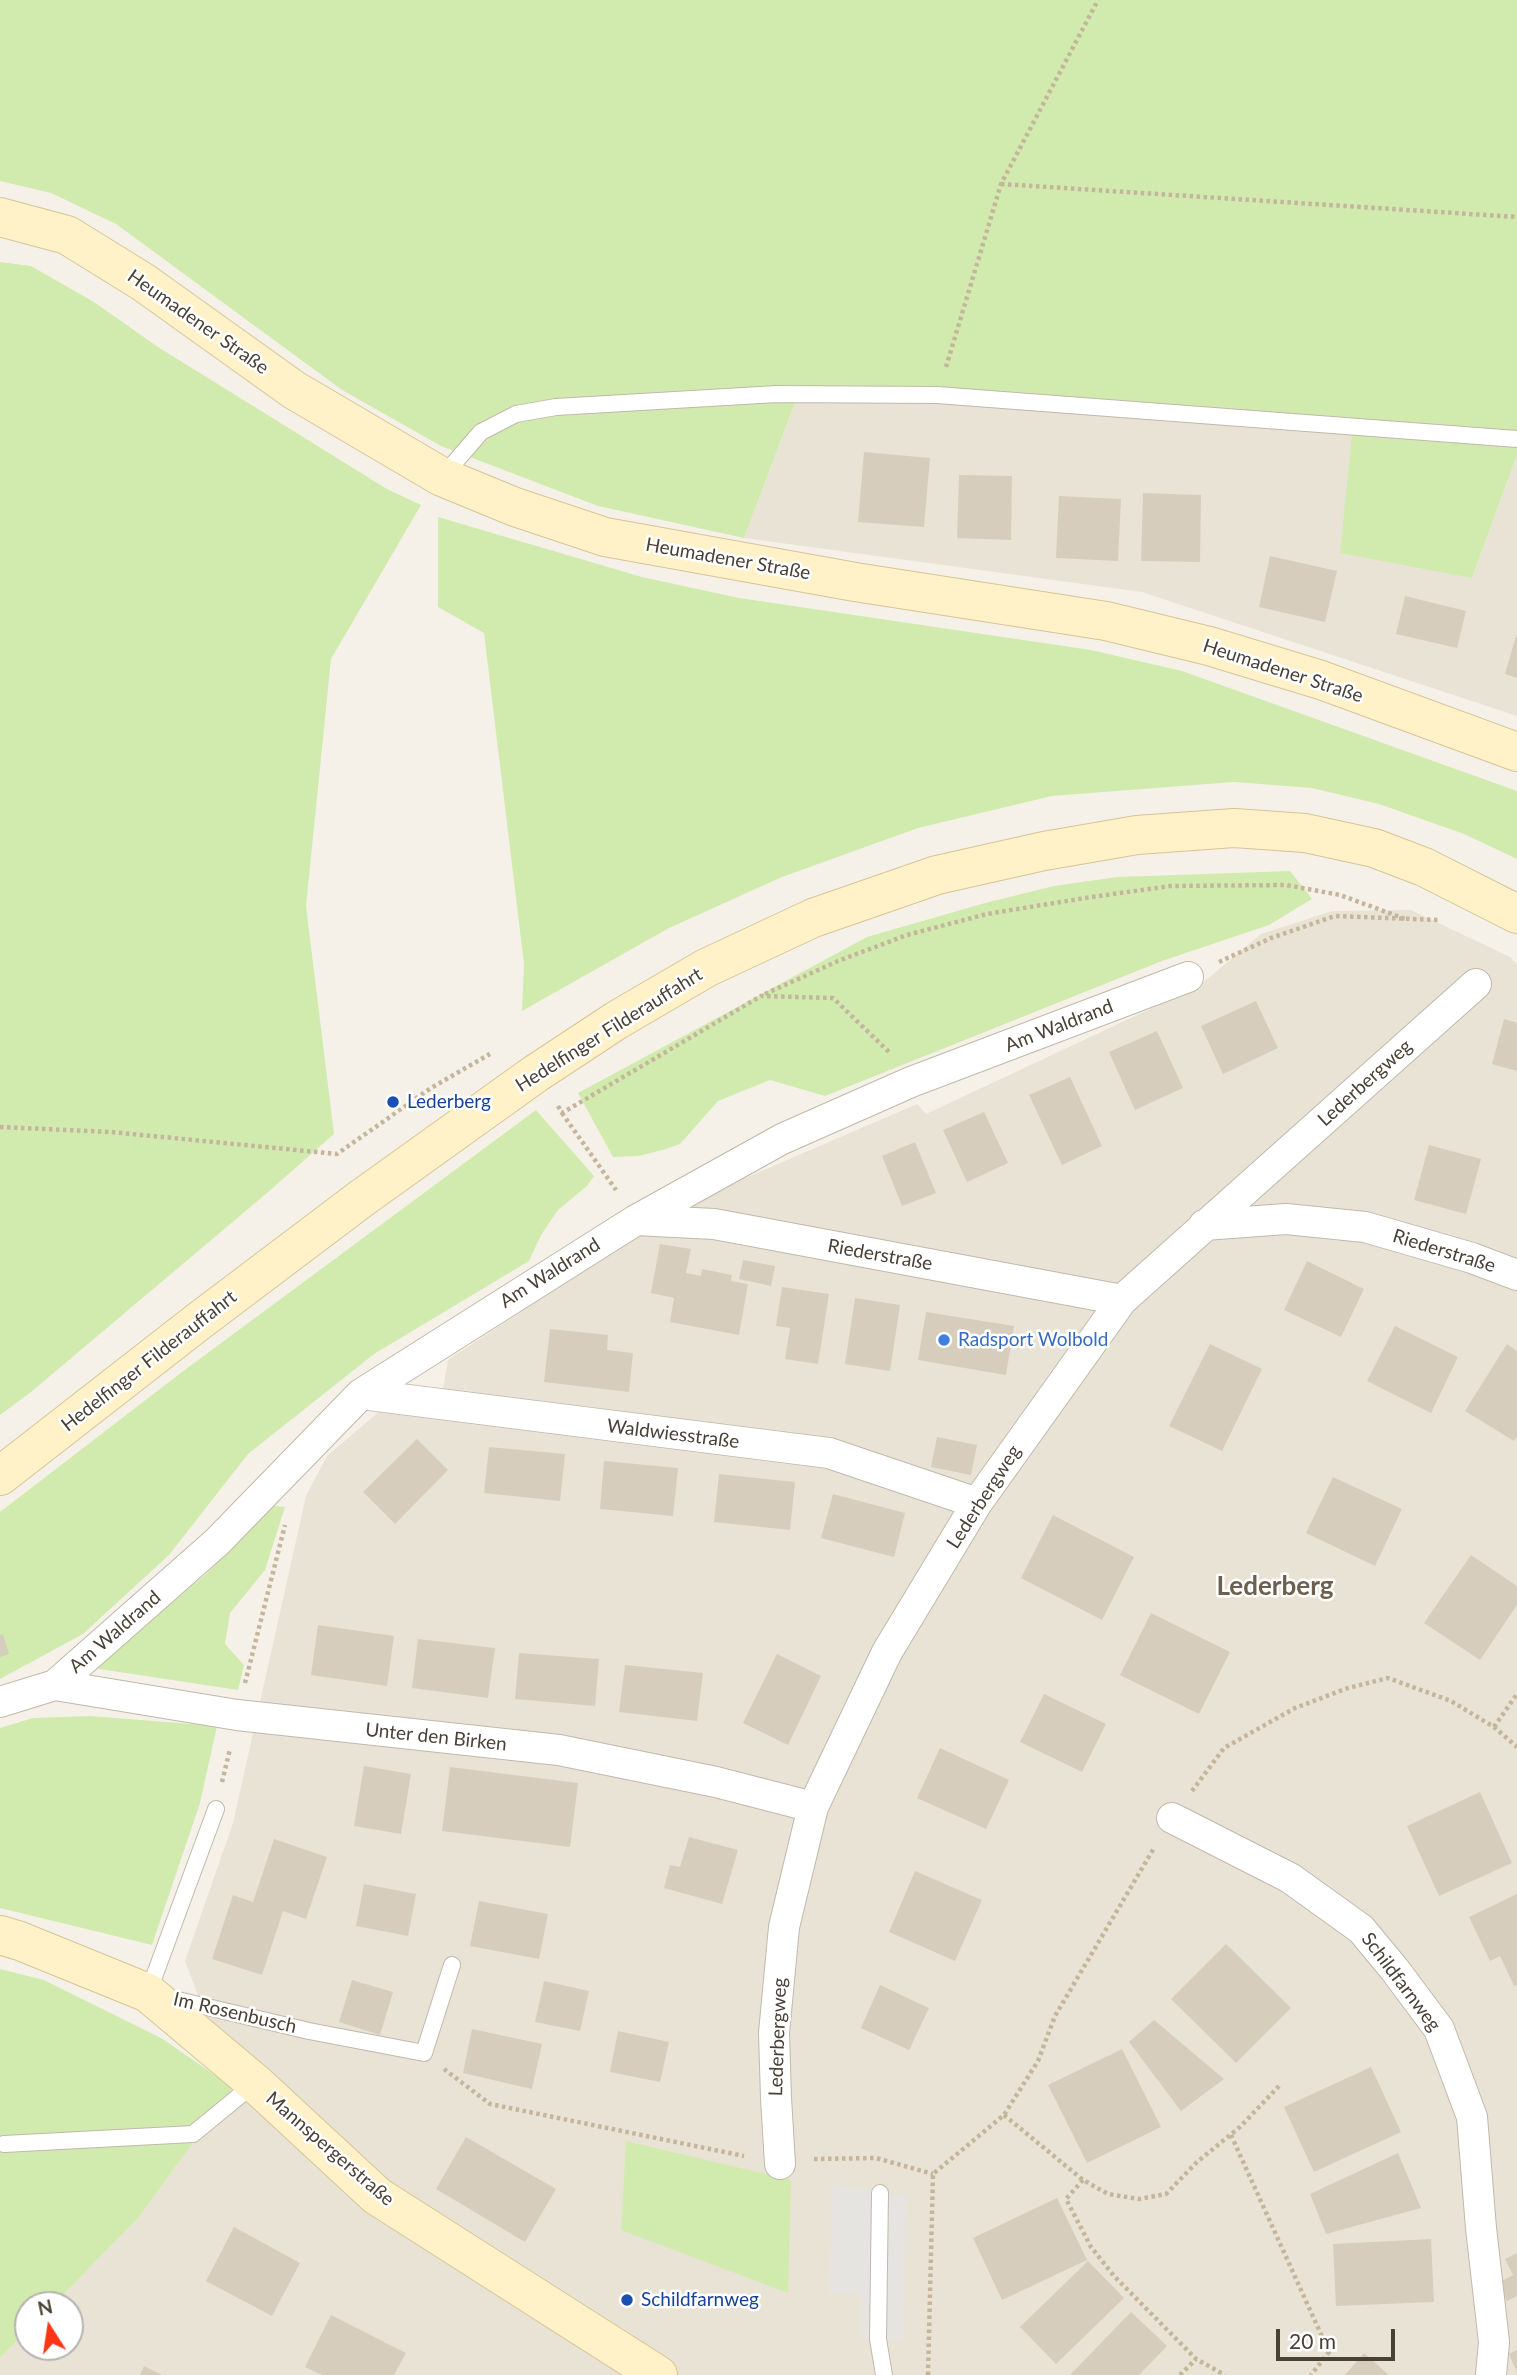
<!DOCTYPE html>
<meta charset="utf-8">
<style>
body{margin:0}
#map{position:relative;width:1517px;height:2375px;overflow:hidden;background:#f5f1e8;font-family:Lato,sans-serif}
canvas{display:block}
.north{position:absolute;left:14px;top:2291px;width:70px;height:70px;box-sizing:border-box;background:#fff;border:2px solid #b6b3af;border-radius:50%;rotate:348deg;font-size:19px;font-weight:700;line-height:28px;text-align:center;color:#494136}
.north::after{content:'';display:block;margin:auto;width:24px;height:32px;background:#ff3515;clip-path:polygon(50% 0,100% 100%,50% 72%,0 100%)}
.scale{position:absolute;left:1276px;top:2329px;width:119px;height:32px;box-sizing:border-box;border:4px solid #494136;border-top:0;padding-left:9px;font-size:21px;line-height:24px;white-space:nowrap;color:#494136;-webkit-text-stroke:5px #fff;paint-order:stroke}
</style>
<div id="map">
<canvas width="1517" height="2375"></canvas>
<div class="north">N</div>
<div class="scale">20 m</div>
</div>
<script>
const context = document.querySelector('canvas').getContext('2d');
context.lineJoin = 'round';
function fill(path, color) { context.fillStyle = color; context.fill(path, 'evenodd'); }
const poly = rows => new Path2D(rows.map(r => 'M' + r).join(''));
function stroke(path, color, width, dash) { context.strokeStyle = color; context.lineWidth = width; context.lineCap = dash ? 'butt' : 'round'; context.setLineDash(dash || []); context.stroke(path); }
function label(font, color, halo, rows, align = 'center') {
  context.font = font + ' Lato,sans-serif'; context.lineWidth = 5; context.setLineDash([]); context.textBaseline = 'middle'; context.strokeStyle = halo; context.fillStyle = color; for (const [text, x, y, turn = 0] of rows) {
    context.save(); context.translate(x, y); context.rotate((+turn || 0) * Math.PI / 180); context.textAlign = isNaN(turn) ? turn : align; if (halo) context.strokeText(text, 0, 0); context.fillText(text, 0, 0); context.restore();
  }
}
fill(poly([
 [798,395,1353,425,1472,578,1517,455,1517,716,1142,592,744,538],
 [1411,910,1510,957,1517,964,1517,2375,0,2375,0,2358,28,2330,28,2347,70,2347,70,2305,53,2305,139,2217,233,2088,185,1961,233,1823,306,1496,327,1456,382,1409,438,1417,448,1360,632,1238,743,1179,917,1104,926,1114,1199,986,1261,934,1332,911]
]), '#e9e3d6');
fill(poly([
 [0,0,1517,0,1517,455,1472,578,1340,553,1353,425,798,395,744,538,598,506,441,446,342,390,116,224,51,193,0,181],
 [0,262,31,266,94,302,158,347,387,489,421,505,331,659,306,906,334,1134,267,1193,31,1392,0,1415],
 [438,517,642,577,739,598,1091,650,1182,671,1517,791,1517,859,1464,834,1379,804,1312,788,1234,782,1052,796,918,828,782,877,669,928,522,1011,524,964,484,633,438,607],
 [1290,871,1312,899,1269,925,1162,961,825,1096,770,1080,718,1101,680,1144,666,1149,639,1156,613,1157,578,1093,867,937,985,903,1054,886,1117,877],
 [536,1110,594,1176,587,1186,558,1210,541,1235,529,1261,374,1354,248,1454,169,1555,83,1634,0,1679,0,1512,182,1372],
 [274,1506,285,1507,265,1570,230,1613,225,1644,244,1665,238,1690,93,1668,205,1575],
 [90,1716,217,1726,200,1803,152,1945,0,1908,0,1728,33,1718],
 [0,1969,44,1980,163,2039,233,2088,139,2217,53,2305,28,2305,28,2330,0,2358],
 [626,2141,791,2180,788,2293,621,2230]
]), '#d1ebaf');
fill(poly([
 [833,2185,906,2196,903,2340,861,2339,861,2294,829,2293]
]), '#e6e4e0');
fill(poly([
 [864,452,930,458,924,527,858,522],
 [959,475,1012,476,1011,540,957,538],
 [1143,493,1201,495,1200,562,1141,561],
 [1059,496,1121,499,1118,561,1056,558],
 [1270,556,1337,571,1325,622,1259,607],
 [1405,596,1466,611,1457,648,1396,634],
 [1516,636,1517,636,1517,678,1505,674],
 [1256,1001,1278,1048,1223,1074,1201,1026],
 [1504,1019,1517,1023,1517,1071,1492,1064],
 [1157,1031,1183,1088,1135,1110,1109,1052],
 [1070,1077,1102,1146,1062,1165,1029,1095],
 [984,1112,1008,1163,967,1182,943,1130],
 [915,1142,936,1193,902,1206,882,1156],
 [1429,1145,1481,1159,1466,1214,1414,1200],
 [660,1244,691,1249,686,1273,701,1276,702,1269,732,1275,731,1281,748,1284,739,1335,670,1322,674,1298,651,1293],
 [743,1260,775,1266,771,1286,739,1279],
 [1307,1261,1364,1289,1341,1337,1284,1310],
 [782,1287,829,1294,818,1364,785,1359,790,1328,776,1326],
 [855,1298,900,1305,890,1371,845,1364],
 [926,1312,1014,1326,1006,1375,918,1360],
 [1395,1326,1458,1357,1431,1413,1367,1381],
 [550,1329,608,1335,607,1350,633,1353,629,1392,544,1382],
 [1210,1344,1262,1369,1222,1451,1169,1426],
 [1507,1344,1517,1351,1517,1437,1514,1441,1465,1411],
 [937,1437,977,1445,971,1475,931,1467],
 [417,1439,448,1470,395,1524,363,1492],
 [489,1447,565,1454,560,1501,484,1493],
 [604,1461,678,1468,673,1516,600,1509],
 [719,1474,795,1482,790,1530,714,1522],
 [1333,1477,1402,1509,1375,1566,1306,1533],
 [833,1494,905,1513,894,1557,821,1538],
 [1053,1515,1134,1557,1102,1620,1021,1578],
 [1471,1555,1517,1586,1517,1605,1480,1660,1424,1623],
 [1151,1613,1230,1652,1199,1714,1120,1675],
 [318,1625,394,1636,387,1686,311,1675],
 [3,1634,9,1654,0,1657,0,1635],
 [418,1639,495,1648,488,1698,412,1688],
 [519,1653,599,1659,595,1706,515,1699],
 [777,1654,821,1676,788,1745,743,1723],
 [625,1665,703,1673,697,1721,619,1712],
 [1044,1694,1106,1724,1082,1772,1020,1742],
 [940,1748,1009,1780,986,1829,917,1798],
 [364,1766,411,1774,401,1834,354,1826],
 [450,1767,578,1783,570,1847,442,1831],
 [1480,1792,1512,1863,1439,1896,1407,1826],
 [689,1837,738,1850,722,1904,664,1888,670,1865,680,1867],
 [274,1839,327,1857,306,1919,283,1911,262,1975,212,1959,233,1895,253,1902],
 [915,1871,982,1900,955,1961,889,1932],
 [364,1884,416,1894,408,1936,356,1926],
 [1517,1894,1517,1985,1514,1986,1500,1956,1490,1961,1469,1917],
 [479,1901,548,1914,539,1959,470,1946],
 [1226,1944,1291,2008,1236,2063,1171,1999],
 [352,1980,393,1992,380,2035,339,2022],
 [544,1981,589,1991,580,2031,535,2022],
 [880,1985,929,2008,909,2050,861,2028],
 [1154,2020,1224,2079,1181,2111,1129,2042],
 [472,2029,542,2044,532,2089,463,2073],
 [618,2031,669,2042,660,2082,610,2072],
 [1122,2049,1161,2127,1087,2163,1048,2085],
 [1371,2067,1401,2132,1314,2172,1284,2107],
 [466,2137,556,2189,525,2242,436,2189],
 [1398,2153,1421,2208,1326,2234,1310,2194],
 [1057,2198,1087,2260,1002,2300,973,2238],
 [234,2227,300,2263,272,2316,206,2281],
 [1431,2239,1434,2302,1336,2306,1333,2244],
 [1517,2253,1517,2296,1507,2301,1498,2283,1513,2275,1505,2259],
 [1088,2261,1124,2298,1056,2364,1020,2327],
 [1131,2312,1167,2346,1139,2375,1070,2375],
 [331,2315,406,2353,394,2375,322,2375,305,2367],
 [1517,2350,1517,2372,1509,2354],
 [1364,2353,1389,2375,1345,2375],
 [144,2366,162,2375,140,2375]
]), '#d7cdbd');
const lane = poly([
 [442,477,481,432,516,414,556,407,777,394,937,395,1517,439],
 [216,1809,148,1993,309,2031,424,2053,452,1965],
 [4,2144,193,2134,255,2083],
 [880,2193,878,2339,884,2375]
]);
const street = poly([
 [636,1220,714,1224,1122,1300],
 [1204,1225,1286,1219,1365,1227,1472,1258,1517,1275],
 [361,1394,829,1453,977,1503],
 [55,1685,237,1715,559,1750,716,1782,813,1807],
 [0,1702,55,1685,217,1542,361,1394,636,1220,782,1139,911,1082,1188,977],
 [1172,1818,1290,1878,1361,1929,1395,1970,1439,2029,1472,2117,1481,2228,1494,2342,1491,2375],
 [780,2164,776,2098,774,2033,784,1927,813,1807,887,1652,977,1503,1122,1300,1476,984]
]);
const secondary = poly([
 [0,217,67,235,143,282,294,390,442,477,515,507,605,537,855,582,1106,621,1209,646,1321,680,1517,752],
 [0,1476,199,1321,362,1198,535,1074,617,1020,706,968,813,918,937,875,1044,851,1137,835,1234,828,1305,833,1374,848,1424,867,1517,914],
 [0,1935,20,1941,148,1993,255,2083,377,2196,658,2375]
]);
stroke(lane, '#c1b9aa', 18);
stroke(street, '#c1b9aa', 32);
stroke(secondary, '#d7c596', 40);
stroke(poly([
 [1001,184,1517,217],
 [946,367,1001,184,1098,0],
 [1219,962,1271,938,1335,916,1439,920],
 [765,994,838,961,907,935,987,914,1085,898,1170,886,1286,885,1340,895,1408,920],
 [558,1106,562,1113,761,996,833,998,890,1053],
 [562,1113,616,1190],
 [0,1127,111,1132,337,1154,431,1088,490,1054],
 [245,1683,285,1525],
 [1494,1727,1517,1694],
 [222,1782,230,1749],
 [1192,1791,1224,1748,1295,1708,1348,1688,1388,1678,1451,1701,1494,1727,1517,1747],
 [444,2069,490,2104,744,2156],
 [1004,2115,1083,2180,1108,2194,1139,2199,1166,2194,1197,2162,1240,2127,1279,2086],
 [1231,2135,1329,2352,1311,2375],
 [814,2159,876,2158,933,2174],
 [1083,2180,1066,2199,1091,2247,1114,2276,1196,2359,1225,2375],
 [928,2375,933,2174,1004,2115,1038,2061,1055,2016,1154,1848],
 [1180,2375,1196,2359]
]), '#c4b59b', 4.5, [3.5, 3.5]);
stroke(lane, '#fff', 16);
stroke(street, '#fff', 30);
stroke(secondary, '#fff1c8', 38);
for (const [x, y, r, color] of [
 [393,1102,7,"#1a4fb4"],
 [944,1340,7,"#3f7fe0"],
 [627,2300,7,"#1a4fb4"]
]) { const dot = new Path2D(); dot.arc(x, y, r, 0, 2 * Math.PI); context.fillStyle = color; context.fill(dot); stroke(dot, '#fff', 2.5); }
label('19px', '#494136', '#fff', [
 ["Heumadener Straße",198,322,35],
 ["Heumadener Straße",728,559,10],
 ["Heumadener Straße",1283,671,18],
 ["Am Waldrand",1059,1026,-21],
 ["Hedelfinger Filderauffahrt",609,1030,-32],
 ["Lederbergweg",1365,1083,-42],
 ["Riederstraße",1444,1251,17],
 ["Riederstraße",880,1255,10],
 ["Am Waldrand",550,1273,-32],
 ["Hedelfinger Filderauffahrt",149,1361,-38],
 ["Waldwiesstraße",673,1434,7],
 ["Lederbergweg",984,1497,-57],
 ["Am Waldrand",115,1632,-41],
 ["Unter den Birken",436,1737,6],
 ["Schildfarnweg",1401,1982,53],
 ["Im Rosenbusch",235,2013,13],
 ["Lederbergweg",778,2037,-88],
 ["Mannspergerstraße",330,2149,41]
]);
label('19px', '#164399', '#fff', [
 ["Lederberg",407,1102],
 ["Schildfarnweg",641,2300]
], 'left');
label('19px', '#366cbe', '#fff', [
 ["Radsport Wolbold",958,1340]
], 'left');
label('bold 26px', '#6c5f4d', '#fff', [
 ["Lederberg",1275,1587]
]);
</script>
